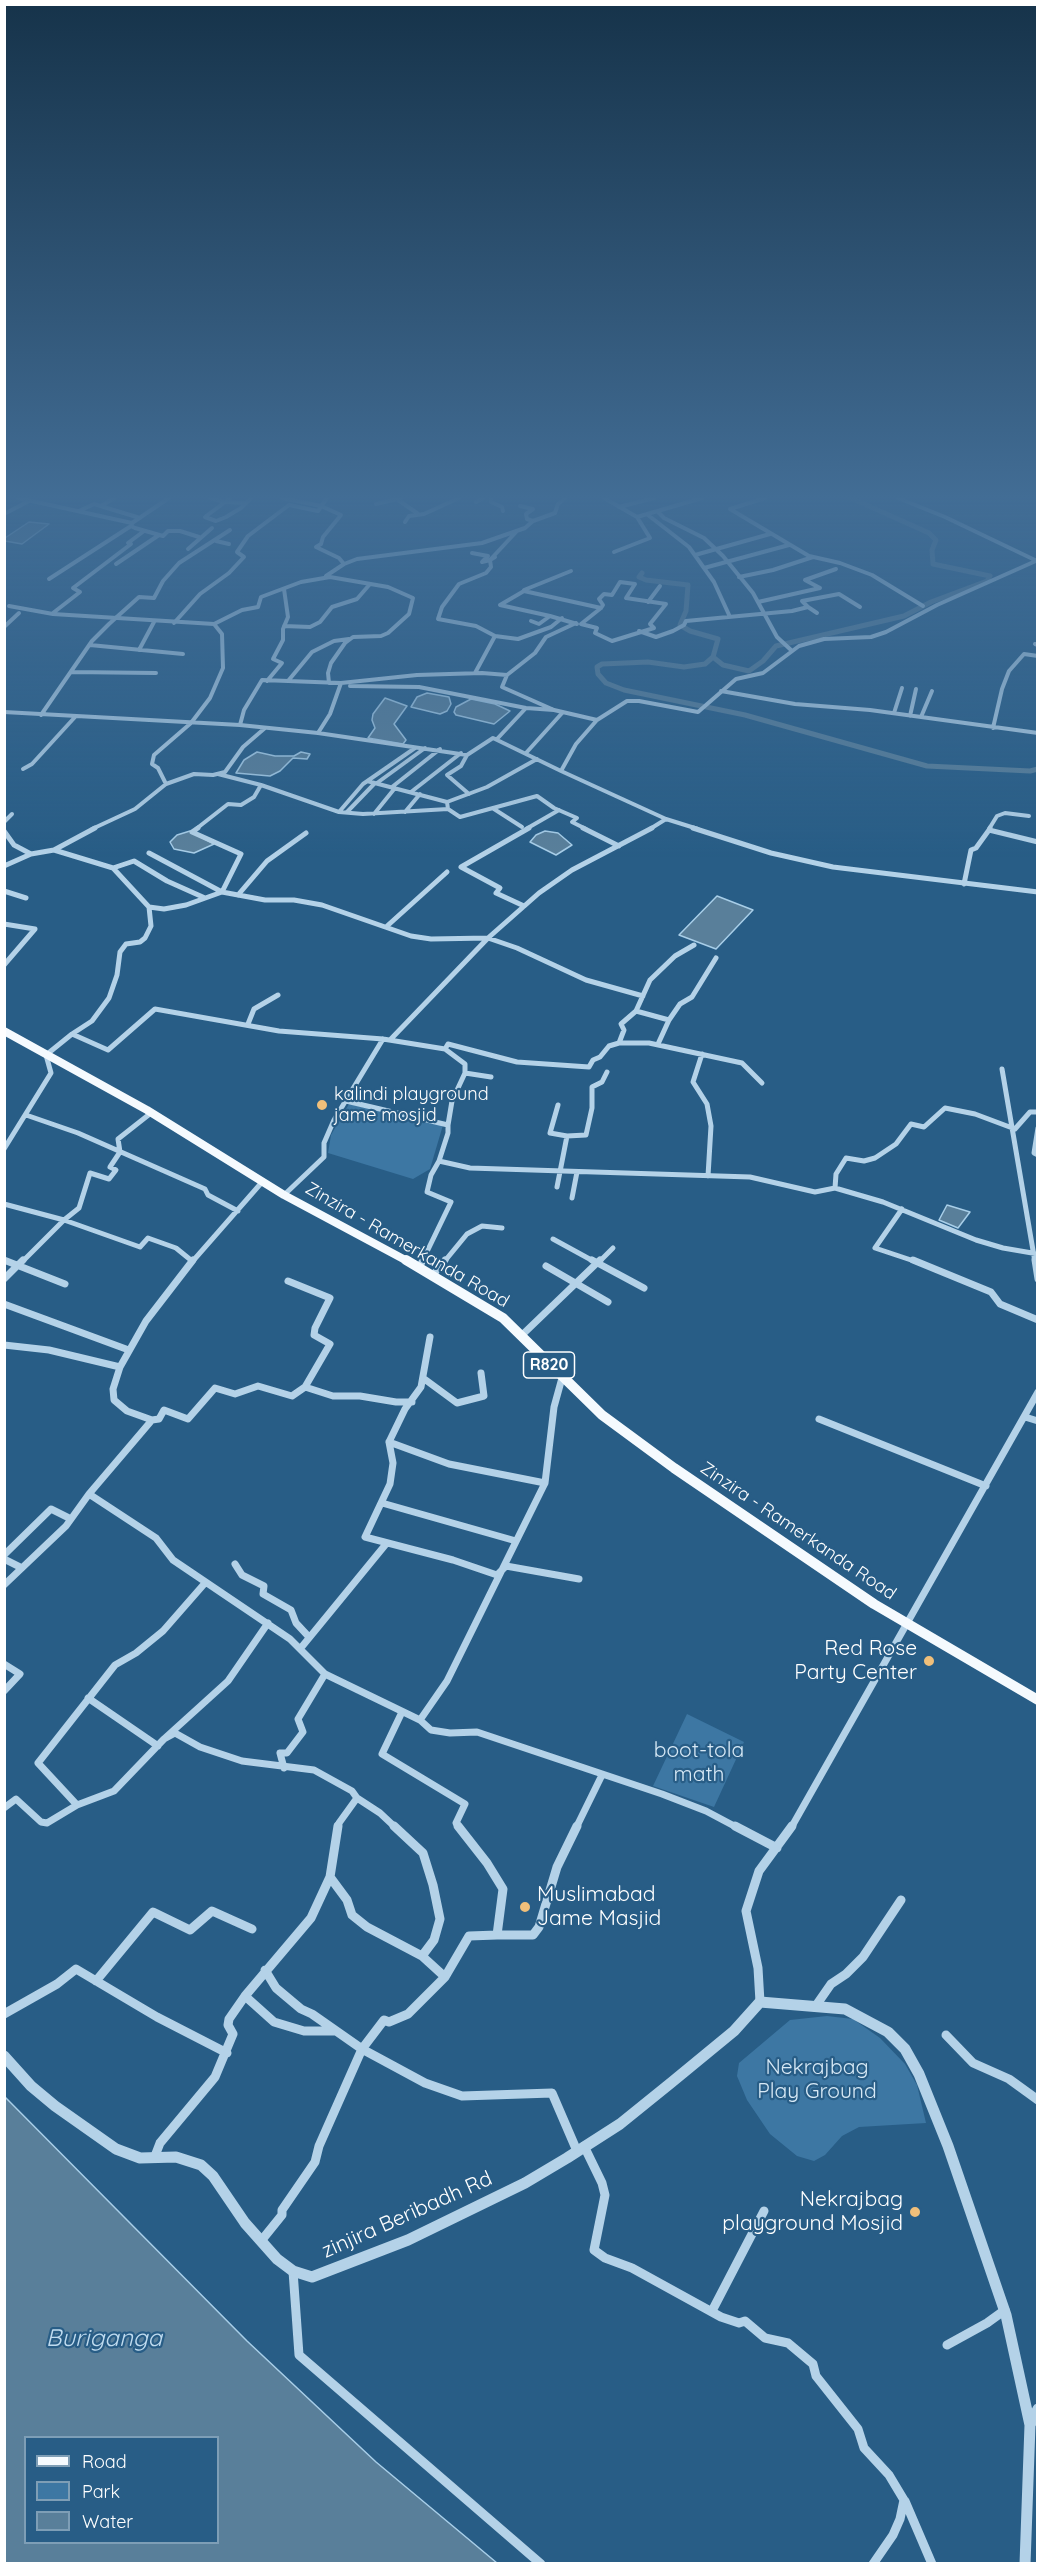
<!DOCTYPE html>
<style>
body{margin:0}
#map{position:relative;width:1042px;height:2568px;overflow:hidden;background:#285d86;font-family:Quicksand,sans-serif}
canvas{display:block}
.frame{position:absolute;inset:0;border:6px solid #fff;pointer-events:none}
.legend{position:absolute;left:24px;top:2436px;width:195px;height:108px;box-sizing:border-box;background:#285d86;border:2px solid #7e9eb6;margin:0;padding:8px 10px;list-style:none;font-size:18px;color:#fff}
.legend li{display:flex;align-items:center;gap:12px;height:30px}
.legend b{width:30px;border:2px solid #7e9eb6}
</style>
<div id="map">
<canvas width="1042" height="2568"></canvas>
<div class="frame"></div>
<ul class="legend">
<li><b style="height:8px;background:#f5fafe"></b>Road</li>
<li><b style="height:16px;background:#3d77a3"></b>Park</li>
<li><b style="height:16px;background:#597f9a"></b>Water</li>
</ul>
</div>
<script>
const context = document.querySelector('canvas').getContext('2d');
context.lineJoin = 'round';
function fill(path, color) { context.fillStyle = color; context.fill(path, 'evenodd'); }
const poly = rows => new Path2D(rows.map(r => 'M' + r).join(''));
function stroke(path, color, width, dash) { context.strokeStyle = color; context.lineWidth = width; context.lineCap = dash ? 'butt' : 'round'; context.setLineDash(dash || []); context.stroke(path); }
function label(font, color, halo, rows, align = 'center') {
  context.font = font + ' Quicksand,sans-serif'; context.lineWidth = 4.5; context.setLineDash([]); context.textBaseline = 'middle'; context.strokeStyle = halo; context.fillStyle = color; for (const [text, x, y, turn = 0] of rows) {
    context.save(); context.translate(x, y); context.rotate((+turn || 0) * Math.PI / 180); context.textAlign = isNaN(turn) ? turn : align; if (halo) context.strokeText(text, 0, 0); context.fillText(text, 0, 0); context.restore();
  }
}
fill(poly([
 [349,1104,443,1125,430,1169,413,1179,328,1153,331,1135],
 [687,1714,744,1742,714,1807,653,1786],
 [827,2016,853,2019,880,2038,905,2064,917,2085,926,2123,859,2127,842,2136,825,2155,814,2161,797,2156,770,2134,747,2100,737,2076,739,2063,790,2020]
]), '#3d77a3');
const water = poly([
 [29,522,49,524,22,544,5,541,5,538,29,522],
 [427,693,449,697,451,704,447,711,440,714,411,707,417,697,427,693],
 [385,698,407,706,394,724,406,740,403,744,368,738,375,728,372,720,373,714,385,698],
 [471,699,495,704,510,711,494,724,456,715,454,712,456,707,471,699],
 [257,752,275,756,294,756,301,752,310,754,307,759,293,758,280,771,270,776,236,773,244,760,257,752],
 [190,831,214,844,194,853,174,849,170,842,177,835,190,831],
 [545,831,558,833,572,845,556,855,530,842,536,835,545,831],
 [717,896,753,910,716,949,679,935,717,896],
 [947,1205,970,1212,958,1228,939,1220,947,1205],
 [5,2097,247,2341,376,2462,497,2563,5,2563,5,2097],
 [26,2438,218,2438,218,2542,26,2542,26,2438]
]);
fill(water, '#597f9a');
stroke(water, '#a8cee8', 1.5);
stroke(poly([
 [642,573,639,577,646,580,688,585,686,611,680,625,690,631,718,639,713,657,723,665,749,671,763,661,776,646,904,616,931,602,987,581,990,576,933,564,932,550,936,540,929,533,851,498],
 [713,657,705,664,684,667,648,662,602,664,597,667,598,674,606,683,624,690,745,715,927,766,1030,771,1038,769]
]), '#597f9a', 5);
stroke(poly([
 [18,498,132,523,169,498],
 [210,498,225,502,230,498],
 [282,498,321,506,341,515,323,537,321,544,316,547,339,558,344,564],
 [491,498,491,502,502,507,503,511],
 [604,498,637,517,702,498],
 [898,498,945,517,1037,561],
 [398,500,417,513],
 [476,502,483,498],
 [245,503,225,502,205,517,216,521,226,517,241,508,251,498],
 [376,504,401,498],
 [101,506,114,498],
 [520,506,533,509,526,514,527,519,533,521,555,513,558,504,565,498],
 [619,507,654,498],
 [730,509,809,556,840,563,872,575,923,606],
 [730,509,765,498],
 [79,511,94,504,140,518],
 [658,512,664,518,704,538,723,556,753,593,777,637,791,650],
 [4,514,29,501],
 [648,515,689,547,714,582,730,617],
 [405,522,409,516,424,514,459,498],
 [132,524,131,526,135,528,163,536,168,531,180,531,199,537],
 [216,541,229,544],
 [188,549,212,528],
 [614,552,650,538,637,517],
 [472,553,488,556,482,562,490,560,517,531],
 [695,555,770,534],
 [495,557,490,560,491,567,486,573,459,584,442,607,438,619,476,626,495,636,518,639,551,627,562,618],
 [116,564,159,535],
 [704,568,789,545],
 [326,576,344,564,357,559,482,543,525,528,533,521],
 [739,577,773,570,813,557],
 [49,579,131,526],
 [620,582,635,584,626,598,666,604,650,624,654,628,612,641,595,633,597,628,581,624,601,608,603,605,599,599,604,594,612,595,620,582],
 [524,590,571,571],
 [648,602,660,586],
 [758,602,820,588,805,580,836,569],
 [9,606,53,614,214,624,242,610,258,607,261,597,301,582,330,577,388,587,413,598,409,614,388,633,381,636,353,637,345,643,331,663,328,673,329,683],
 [808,607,802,601,839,594,860,607],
 [53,613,80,592,73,588,131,544,128,543,144,531],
 [550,616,500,605,524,591,601,608],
 [531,621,539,624,550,616,577,624],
 [174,623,200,594,229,573,244,557,237,552,248,536,289,505,318,511,327,498],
 [284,626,310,627,320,622,332,607,357,599,370,584],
 [4,627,19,613],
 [639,631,656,637,673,631,684,625,686,621,792,611,808,607,817,613],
 [1035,644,1038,645],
 [90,645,183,654],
 [139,650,154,622],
 [71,672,156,673],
 [475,673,495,636],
 [507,675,502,687,554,710,597,720],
 [267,681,282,663,273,659,283,640,283,629,288,617,284,589],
 [288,681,312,652,334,641,349,639],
 [350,686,419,687,526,708,554,710],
 [721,691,795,704,870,710,1038,733],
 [4,712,240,725,318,733,467,755,493,738,561,771],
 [894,713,902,688],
 [41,715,92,641,109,624,139,597,154,598,163,581,179,563,230,530],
 [910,716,916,689],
 [921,717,932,691],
 [240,725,244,710,262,680,341,683],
 [993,728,1002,689,1009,671,1024,654,1038,656],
 [318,733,330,714,341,683,417,675,482,673,507,675,535,653,546,637,576,623],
 [497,739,526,708],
 [526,753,563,712],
 [467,755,461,766,447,775,469,794],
 [23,769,32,764,75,717],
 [218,774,261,785,339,812,363,784,415,748],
 [367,781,447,802],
 [377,783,425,748],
 [166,784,158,768,152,764,154,755,191,723,210,698,223,668,222,634,214,624],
 [392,787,440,749],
 [411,792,461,753],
 [448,809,447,802,487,787,537,759],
 [494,809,522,827],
 [339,812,363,814,448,809,460,817,537,796,554,808,577,818,572,822,586,829],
 [347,812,375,783],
 [405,812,420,794],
 [374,814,395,788],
 [4,822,12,814],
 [92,829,135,809,166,784,194,774,213,775,225,772,243,747,265,728],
 [196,829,228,804,241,805,254,797,261,785],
 [526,829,559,810],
 [650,829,666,819],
 [698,829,666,819,561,771,576,744,597,720,627,701,639,701,698,712,736,679,763,673,799,646,824,639,871,637,886,632,937,605,1038,560],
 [989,829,997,816,1005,813,1029,816]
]), '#b4d2e8', 4);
stroke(poly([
 [583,828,619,846],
 [693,828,771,853,833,867,1038,892],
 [989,830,990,828],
 [4,831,14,845,31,854],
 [54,850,95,828],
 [149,853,222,892,241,854,192,832,198,828],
 [4,866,31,854,54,850,113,868,149,907,164,909,186,905,222,892,265,900,294,900,322,905,411,936,431,939,488,938,517,948,586,980,643,996],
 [113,868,134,861,167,881,205,898],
 [964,884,971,850,976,848,989,830,1038,842],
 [4,891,26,898],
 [238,895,267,861,306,833],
 [524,906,496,893,500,888,461,867,529,828],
 [4,924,35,929,4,965],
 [386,927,447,872],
 [636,1011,669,1020],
 [248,1024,254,1009,278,995],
 [72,1034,92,1021,109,998,117,975,120,952,126,944,140,942,145,938,151,926,149,907],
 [390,1040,488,938,539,893,572,870,652,828],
 [619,1043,624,1030,621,1024,636,1011,650,980,675,956,694,945],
 [658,1044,669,1020,680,1004,692,997,716,958],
 [702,1054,693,1082,707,1104,711,1126,708,1176],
 [1002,1069,1035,1262],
 [465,1073,491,1077],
 [346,1101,448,1125,448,1133,439,1161,470,1168,750,1177,815,1192,835,1188,883,1202,976,1240,1003,1248,1038,1254],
 [558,1105,550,1133,567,1136,586,1135,592,1108,592,1087,602,1082,607,1072],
 [26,1115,78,1133,205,1189,208,1195,238,1211],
 [448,1125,452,1101,465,1073,465,1064,445,1049,448,1044,517,1062,589,1067,593,1060,600,1057,609,1046,619,1043,649,1043,742,1063,762,1083],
 [1038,1128,1034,1153,1038,1155],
 [4,1149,51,1073,46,1055,72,1034,108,1050,155,1009,279,1031,383,1039,445,1049],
 [557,1187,567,1136],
 [835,1188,836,1174,846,1158,864,1161,875,1158,896,1144,911,1124,924,1127,945,1108,975,1114,1015,1129,1030,1112,1038,1112],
 [284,1195,324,1157,324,1143,334,1120,383,1039],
 [572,1198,577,1172],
 [4,1204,64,1220,79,1208,90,1173,109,1179,116,1170,110,1167,120,1152,118,1139,151,1113],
 [902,1209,875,1248,917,1262],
 [553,1239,595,1262],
 [4,1260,8,1262],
 [22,1262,64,1220,140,1247,148,1238,176,1248,192,1261],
 [192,1262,263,1181],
 [422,1262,451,1202,427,1192,431,1175,439,1161],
 [444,1262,467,1234,482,1226,502,1228],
 [599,1262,613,1248]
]), '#b4d2e8', 5);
stroke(poly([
 [4,1260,65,1284],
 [592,1260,644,1288],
 [913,1260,991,1292,1000,1304,1038,1320],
 [1035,1260,1038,1279],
 [546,1266,608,1302],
 [419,1268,423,1260],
 [433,1275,445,1260],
 [4,1279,23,1260],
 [288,1281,330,1298,315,1328,314,1335,330,1344,305,1387],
 [4,1304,126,1349],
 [521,1336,600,1260],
 [430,1337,421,1387,405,1409,389,1442,449,1464,545,1483],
 [4,1345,49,1350,120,1367],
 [423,1378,457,1403,484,1396,481,1373],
 [1025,1417,1038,1421],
 [819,1419,986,1486],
 [152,1420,159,1419,164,1410,188,1419,215,1388,235,1394,258,1386,292,1396,305,1387,333,1396,360,1396,396,1402,412,1402],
 [389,1442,393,1463,390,1484,365,1537,453,1560,497,1575,506,1566,579,1579],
 [89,1494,152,1420,127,1411,114,1400,113,1389,120,1367,146,1321,193,1260],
 [382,1503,516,1541],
 [4,1555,51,1509,71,1519],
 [4,1559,22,1568],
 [235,1564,242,1575,264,1586,263,1594,291,1610,296,1623,309,1637],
 [4,1585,66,1526,89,1494,156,1538,173,1560,290,1639,325,1674,420,1720,447,1681,545,1483,554,1407,562,1378],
 [300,1649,386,1544],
 [4,1664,20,1674,4,1691],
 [88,1698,158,1746],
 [402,1712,382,1754,465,1804,456,1823,460,1828],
 [420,1720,431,1730,450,1733,477,1732,662,1794,706,1811,738,1828],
 [164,1739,175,1733,200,1747,242,1761,314,1770,352,1791,357,1798,339,1823,338,1828],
 [284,1768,280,1753,287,1753,303,1732,298,1719,325,1674],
 [357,1798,380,1813,396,1828],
 [77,1805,114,1791,164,1739,228,1681,268,1623],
 [4,1808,16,1799,41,1822,47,1823,77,1805,38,1763,115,1665,136,1653,163,1631,205,1583],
 [576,1828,602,1775],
 [791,1828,1038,1392]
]), '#b4d2e8', 7);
stroke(poly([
 [394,1826,423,1853,433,1885,440,1919,434,1940,422,1956],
 [458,1826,487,1863,503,1889,497,1935,533,1935,539,1927,557,1867,577,1826],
 [735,1826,777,1848],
 [330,1877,347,1900,352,1915,367,1927,422,1956,445,1977,469,1936,497,1935],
 [265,1970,276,1988,301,2009,312,2014,362,2049,384,2020,389,2022,408,2014,445,1977],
 [96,1981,153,1912,190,1930,212,1911,252,1929],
 [245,1996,311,1918,330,1877,338,1826],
 [760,2002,758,1968,746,1911,759,1871,792,1826],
 [815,2007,831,1984,846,1974,863,1957,901,1900],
 [4,2014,57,1984,76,1969,157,2017,227,2053],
 [946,2035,973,2063,1009,2079,1038,2100],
 [584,2146,602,2183,605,2195,594,2250,605,2258,632,2268,721,2317,739,2323,745,2321,765,2338,788,2343,813,2364,816,2376,858,2429,864,2448,889,2475,904,2500,900,2519,893,2535,873,2564],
 [155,2156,160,2143,215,2077,233,2034,228,2025,229,2019,245,1996,274,2022,304,2031,333,2031],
 [261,2241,282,2215,282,2210,315,2162,319,2146,362,2049,425,2083,462,2096,552,2093,577,2151],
 [293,2271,299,2355,541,2564],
 [712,2311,764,2211],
 [947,2345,987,2323,1005,2310],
 [905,2501,932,2564]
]), '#b4d2e8', 9);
stroke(poly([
 [4,2056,31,2086,55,2106,116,2149,140,2158,176,2157,201,2165,213,2176,245,2223,277,2259,293,2271,312,2277,408,2240,525,2183,567,2158,620,2124,672,2082,734,2031,760,2002,845,2009,888,2032,905,2049,919,2074,948,2146,1006,2315,1030,2425,1025,2564],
 [1030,2425,1038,2409]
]), '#b4d2e8', 11);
stroke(poly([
 [4,1031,147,1110,284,1195,409,1262]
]), '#f5fafe', 8);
stroke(poly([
 [406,1260,503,1318,602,1415,674,1468,874,1604,1038,1700]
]), '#f5fafe', 10);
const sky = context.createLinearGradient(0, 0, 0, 858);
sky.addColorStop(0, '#16334a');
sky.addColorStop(0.58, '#426d95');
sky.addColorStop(1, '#426d9500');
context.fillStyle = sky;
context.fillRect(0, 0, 1042, 858);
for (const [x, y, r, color] of [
 [322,1105,6,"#f0bf7a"],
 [929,1661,6,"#f0bf7a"],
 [525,1907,6,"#f0bf7a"],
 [915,2212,6,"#f0bf7a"]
]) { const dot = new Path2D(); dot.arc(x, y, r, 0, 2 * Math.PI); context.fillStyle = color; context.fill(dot); stroke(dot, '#285d86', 2); }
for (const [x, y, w] of [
 [549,1365,51]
]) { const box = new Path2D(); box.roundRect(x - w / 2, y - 13, w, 26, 4.5); context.fillStyle = '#285d86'; context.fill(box); stroke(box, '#fff', 1.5); }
label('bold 16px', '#fff', null, [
 ["R820",549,1365]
]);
label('18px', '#fff', '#285d86', [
 ["kalindi playground",334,1095],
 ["jame mosjid",334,1116]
], 'left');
label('18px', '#fff', '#285d86', [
 ["Zinzira - Ramerkanda Road",407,1245,30],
 ["Zinzira - Ramerkanda Road",798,1531,34]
]);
label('21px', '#fff', '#285d86', [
 ["Red Rose",917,1649],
 ["Party Center",917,1673],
 ["Muslimabad",537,1895,"left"],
 ["Jame Masjid",537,1919,"left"],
 ["Nekrajbag",903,2200],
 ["playground Mosjid",903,2224]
], 'right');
label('21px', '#d7e9f6', '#285d86', [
 ["boot-tola",699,1751],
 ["math",699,1775],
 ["Nekrajbag",817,2068],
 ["Play Ground",817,2092]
]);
label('21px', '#fff', '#285d86', [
 ["zinjira Beribadh Rd",407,2215,-24]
]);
label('italic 24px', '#bfdbef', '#285d86', [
 ["Buriganga",104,2339]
]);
</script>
